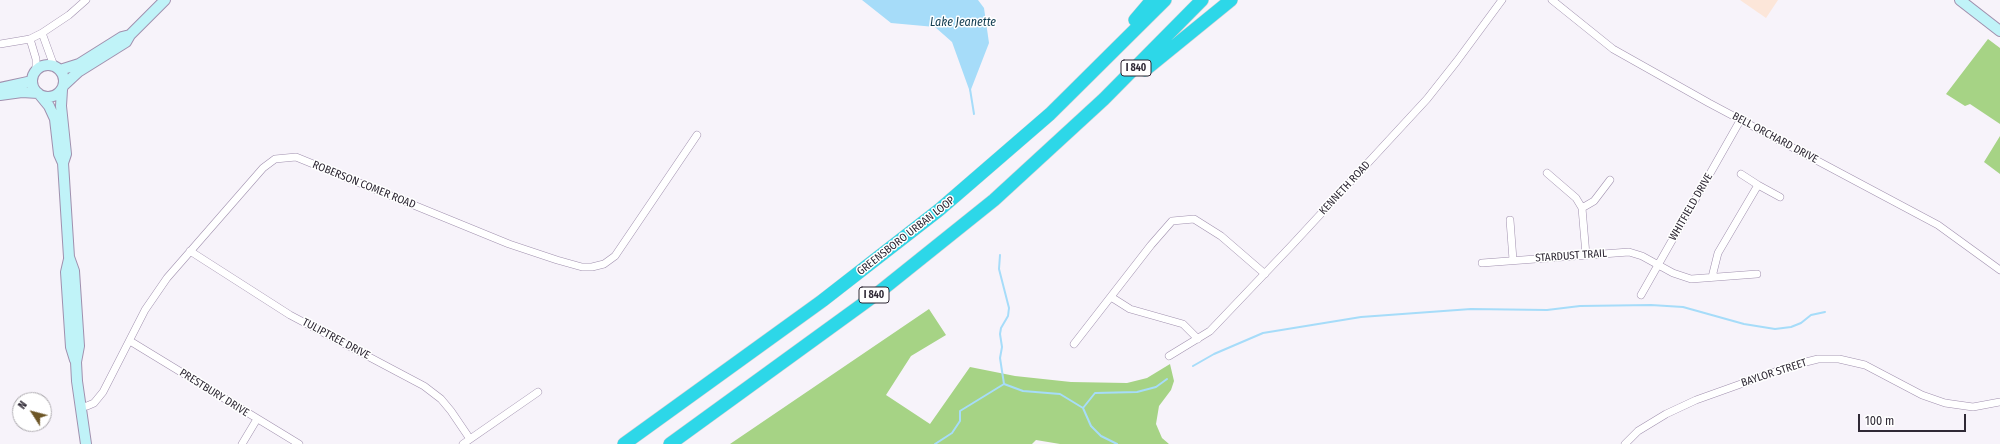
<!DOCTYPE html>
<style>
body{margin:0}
#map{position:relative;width:2000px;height:444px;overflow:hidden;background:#f7f3fa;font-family:"Fira Sans Condensed",sans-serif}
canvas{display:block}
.north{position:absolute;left:12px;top:392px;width:40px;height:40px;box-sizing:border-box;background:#fff;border:1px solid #aca9ae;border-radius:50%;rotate:306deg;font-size:11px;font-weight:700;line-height:16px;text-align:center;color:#2f2935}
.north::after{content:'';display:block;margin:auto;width:14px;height:18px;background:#6d5626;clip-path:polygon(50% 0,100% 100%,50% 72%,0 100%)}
.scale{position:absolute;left:1858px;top:414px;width:108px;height:18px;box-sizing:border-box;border:2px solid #2f2935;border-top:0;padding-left:5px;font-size:12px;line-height:14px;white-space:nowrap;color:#2f2935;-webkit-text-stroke:3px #fff;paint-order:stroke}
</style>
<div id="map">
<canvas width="2000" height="444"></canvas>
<div class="north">N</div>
<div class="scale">100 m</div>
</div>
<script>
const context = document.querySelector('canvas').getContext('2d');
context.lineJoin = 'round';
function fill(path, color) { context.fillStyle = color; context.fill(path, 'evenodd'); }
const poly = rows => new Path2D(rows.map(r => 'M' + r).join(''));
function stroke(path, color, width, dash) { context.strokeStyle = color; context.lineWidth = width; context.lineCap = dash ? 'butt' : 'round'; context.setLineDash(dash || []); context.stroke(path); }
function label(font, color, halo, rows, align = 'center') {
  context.font = font + ' "Fira Sans Condensed",sans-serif'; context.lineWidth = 3; context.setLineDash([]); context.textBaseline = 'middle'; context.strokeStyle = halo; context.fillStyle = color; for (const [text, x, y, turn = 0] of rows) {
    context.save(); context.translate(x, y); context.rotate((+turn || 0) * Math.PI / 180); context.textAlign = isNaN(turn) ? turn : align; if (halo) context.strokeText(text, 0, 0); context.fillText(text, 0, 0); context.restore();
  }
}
fill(poly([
 [1740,0,1778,0,1766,18]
]), '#fce6d9');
fill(poly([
 [1988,39,2000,48,2000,124,1970,104,1965,106,1946,94],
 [2000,136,2000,174,1984,162],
 [929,309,946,335,911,356,886,395,930,424,970,367,1015,376,1071,382,1127,383,1147,378,1170,364,1174,381,1171,390,1159,406,1156,424,1162,438,1169,444,1060,444,1036,440,1032,444,730,444]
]), '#a6d385');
fill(poly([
 [862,0,978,0,984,8,989,43,970,92,952,42,935,27,891,23]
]), '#a6dcf9');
stroke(poly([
 [970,89,974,114],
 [1000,255,999,269,1009,308,1008,316,1001,328,1000,334,1002,347,1000,358,1004,384],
 [1193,366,1214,354,1263,333,1361,317,1471,309,1547,310,1580,306,1651,305,1683,307,1744,324,1775,329,1791,327,1801,323,1811,315,1825,312],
 [1083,408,1095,393,1137,392,1156,387,1167,379],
 [935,444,952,433,960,421,960,411,1004,384,1023,391,1060,394,1083,408,1091,426,1101,436,1117,444]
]), '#a6dcf9', 2);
const street = poly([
 [1552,0,1613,49,1709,103,1938,225,2000,270],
 [42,33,54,66],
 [30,39,36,59,36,71],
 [0,44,30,39,42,33,69,15,86,0],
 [1547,173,1576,198,1582,208,1586,255],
 [1741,174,1758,185],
 [1582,208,1594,201,1610,180],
 [1510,220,1513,260],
 [190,251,290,315,424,386,441,399,451,411,470,439],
 [1482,263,1629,252,1642,256,1673,273,1691,279,1757,274],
 [1712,277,1718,253,1758,185,1780,197],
 [1641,295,1741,119],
 [1111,297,1130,309,1183,324,1198,339],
 [130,341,299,444],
 [1074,344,1151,245,1172,221,1194,219,1221,236,1265,274],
 [1169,356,1210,331,1292,245,1427,99,1457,61,1502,0],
 [80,407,87,406,94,403,103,392,145,310,167,278,263,168,275,159,296,157,509,244,557,260,582,267,592,267,604,264,615,256,697,135],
 [242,444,257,419],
 [463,444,538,392],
 [1625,444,1638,431,1666,414,1696,400,1794,365,1818,359,1839,359,1865,365,1922,395,1945,403,1973,407,2000,402]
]);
const secondary = poly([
 [1960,0,2000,31],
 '32 81a16 16 0 1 1 32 0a16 16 0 1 1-32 0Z',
 [60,70,79,64,122,37,130,35],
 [64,85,78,72,126,42,130,35,165,0],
 [0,88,32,81],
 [62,90,61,106,66,154,63,163],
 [0,95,22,92,38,93],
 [40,95,49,106,55,119,59,154,63,163,69,257,74,271,79,346,76,362,77,381,86,444],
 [69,259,66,272,71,347,75,360]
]);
const highway = poly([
 [1135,20,1152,0],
 [1145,70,1231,0],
 [624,444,822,301,939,210,1050,114,1165,0],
 [670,444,878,293,994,200,1104,99,1202,0]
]);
stroke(street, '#a090ae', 8);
stroke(secondary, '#a090ae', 12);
stroke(highway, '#d1d0d3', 14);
stroke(street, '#fff', 7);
stroke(secondary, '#c0f3f8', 10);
stroke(highway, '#2dd7e8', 13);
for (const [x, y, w] of [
 [1136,68,30],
 [874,295,30]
]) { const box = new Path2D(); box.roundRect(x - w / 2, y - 8, w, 16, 3); context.fillStyle = '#fff'; context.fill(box); stroke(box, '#2f2935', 1); }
label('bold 10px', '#2f2935', null, [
 ["I 840",1136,68],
 ["I 840",874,295]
]);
label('11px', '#2f2935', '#fff', [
 ["BELL ORCHARD DRIVE",1775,138,28],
 ["ROBERSON COMER ROAD",364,185,22],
 ["KENNETH ROAD",1345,188,-47],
 ["WHITFIELD DRIVE",1691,207,-60],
 ["GREENSBORO URBAN LOOP",906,236,-38],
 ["STARDUST TRAIL",1571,256,-4],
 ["TULIPTREE DRIVE",336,339,28],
 ["BAYLOR STREET",1774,373,-18],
 ["PRESTBURY DRIVE",214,393,32]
]);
label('italic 12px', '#0e3a4e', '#fff', [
 ["Lake Jeanette",963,23]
]);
</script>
